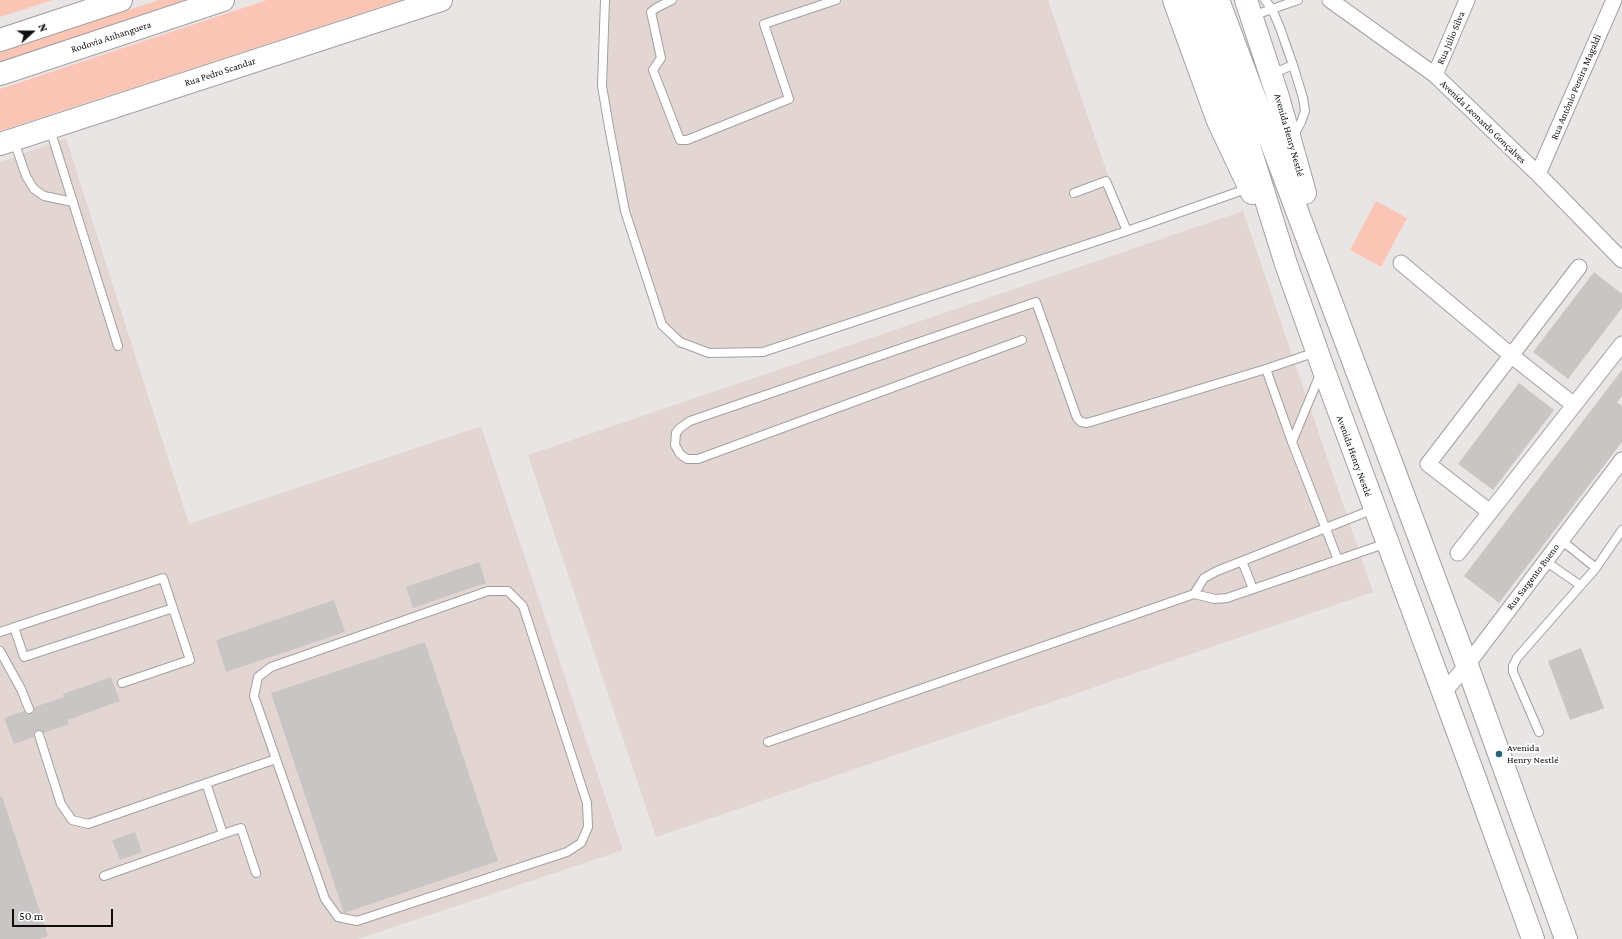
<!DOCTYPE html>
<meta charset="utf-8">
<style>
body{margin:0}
#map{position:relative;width:1622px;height:939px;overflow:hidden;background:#e9e5e4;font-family:"Crimson Pro",serif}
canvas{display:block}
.north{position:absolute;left:12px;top:12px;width:40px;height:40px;-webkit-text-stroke:3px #fff;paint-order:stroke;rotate:69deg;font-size:11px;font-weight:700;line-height:16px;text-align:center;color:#0e0d0c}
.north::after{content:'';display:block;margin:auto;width:14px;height:18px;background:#0e0d0c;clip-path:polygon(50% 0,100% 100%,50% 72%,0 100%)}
.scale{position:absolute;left:12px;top:909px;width:101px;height:18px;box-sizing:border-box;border:2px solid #0e0d0c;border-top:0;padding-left:5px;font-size:12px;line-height:14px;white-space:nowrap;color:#0e0d0c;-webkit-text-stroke:3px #fff;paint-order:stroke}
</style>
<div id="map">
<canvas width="1622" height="939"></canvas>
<div class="north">N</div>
<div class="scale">50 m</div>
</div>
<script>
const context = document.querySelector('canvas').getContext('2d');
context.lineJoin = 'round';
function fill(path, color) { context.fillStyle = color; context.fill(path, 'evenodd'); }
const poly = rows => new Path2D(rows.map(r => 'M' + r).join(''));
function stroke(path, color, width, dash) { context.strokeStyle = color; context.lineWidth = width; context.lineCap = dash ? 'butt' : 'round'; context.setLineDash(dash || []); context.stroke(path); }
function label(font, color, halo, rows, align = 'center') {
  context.font = font + ' "Crimson Pro",serif'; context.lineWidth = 4; context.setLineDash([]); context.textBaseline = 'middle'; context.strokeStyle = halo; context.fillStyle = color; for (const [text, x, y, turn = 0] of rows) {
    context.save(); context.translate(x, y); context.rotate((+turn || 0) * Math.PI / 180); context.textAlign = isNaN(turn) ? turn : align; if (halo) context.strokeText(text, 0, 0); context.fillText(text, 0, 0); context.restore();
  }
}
fill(poly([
 [605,0,1048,0,1127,231,763,352,709,353,677,348,662,325,625,211,602,79],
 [66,138,189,524,481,426,623,850,358,939,0,939,0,162],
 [1243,211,1373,592,656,837,528,455]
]), '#e3d6d2');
fill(poly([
 [0,0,53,0,0,17],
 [159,0,194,0,0,64,0,52],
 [267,0,402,0,0,131,0,89],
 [1376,201,1407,218,1381,267,1350,250]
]), '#fbc5b6');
fill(poly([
 [1594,272,1622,294,1622,308,1568,379,1533,352],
 [1622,370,1622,396,1617,402,1622,406,1622,442,1499,603,1464,576],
 [1519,383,1554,410,1493,490,1458,464],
 [479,562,486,583,413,608,406,587],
 [334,600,345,632,226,672,216,640],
 [425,642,498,861,344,913,271,693],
 [1581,648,1604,708,1589,714,1589,713,1570,720,1548,661],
 [111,677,120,701,68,720,69,724,44,733,41,730,37,730,34,733,34,737,14,744,4,718,24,711,26,714,31,714,34,712,34,707,64,697,63,694],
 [2,796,48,936,40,939,0,939,0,797],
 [135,832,142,852,120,860,112,840]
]), '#c9c5c4');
const lane = poly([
 [605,0,602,86,609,127,625,211,662,325,680,342,709,353,763,352,1127,231,1249,188],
 [672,0,656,8,651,12,661,58,653,70,680,140,687,140,789,99,764,24,836,0],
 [1265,0,1272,9,1280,28,1293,65,1272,74],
 [1252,16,1298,0],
 [1293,65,1303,98,1305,111,1301,122,1293,137],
 [50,129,118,346],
 [14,141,26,176,34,189,44,196,73,202],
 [1074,193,1106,181,1127,231],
 [1022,340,698,459,687,459,680,454,675,445,676,433,680,428,690,421,1036,302,1077,418,1081,422,1087,423,1266,369,1316,352],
 [1266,369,1292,442,1338,560],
 [1292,442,1321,372],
 [1561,540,1596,568],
 [1242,561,1253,589],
 [1545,561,1580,585],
 [488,591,508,591,523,606,587,803,588,827,581,843,567,852,357,921,338,917,325,899,254,696,258,677,271,667,488,591],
 [1194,594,1204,578,1217,571,1374,509],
 [14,627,24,657,173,608],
 [0,632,163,578,190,660,122,683],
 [0,651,21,689,29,709],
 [1539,732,1513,672,1513,666,1517,658,1596,568,1622,530],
 [39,735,61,804,72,820,88,824,276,759],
 [768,742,1194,594,1215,599,1227,598,1387,543],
 [223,834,241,828,256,873],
 [104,876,223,834,206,783]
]);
const street = poly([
 [1330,0,1435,75,1538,174,1622,260],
 [1435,75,1467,0],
 [1538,174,1614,0],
 [1401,263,1512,356,1574,405],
 [1490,512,1428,464,1579,267],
 [1458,553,1622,344],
 [1443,693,1467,665,1622,460]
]);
const secondary = poly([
 [1174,0,1218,121,1252,193],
 [1196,0,1241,120,1286,264,1323,368,1473,773,1533,939],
 [1218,0,1467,665,1566,939],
 [1246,0,1278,97,1305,193],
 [0,144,441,0]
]);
const highway = poly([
 [0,40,121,0],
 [0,74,223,0]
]);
stroke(lane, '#a39f9e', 10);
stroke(street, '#a39f9e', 17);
stroke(secondary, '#a39f9e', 24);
stroke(highway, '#a39f9e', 24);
stroke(lane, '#fff', 8);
stroke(street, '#fff', 15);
stroke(secondary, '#fff', 22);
stroke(highway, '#fff', 22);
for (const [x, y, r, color] of [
 [1499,754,4,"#256379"]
]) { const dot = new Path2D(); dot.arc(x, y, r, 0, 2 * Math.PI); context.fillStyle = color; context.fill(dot); stroke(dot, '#fff', 1.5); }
label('10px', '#0e0d0c', '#fff', [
 ["Rodovia Anhanguera",111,37,-18],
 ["Rua Júlio Silva",1451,38,-67],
 ["Rua Pedro Scandar",220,72,-18],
 ["Rua Antônio Pereira Magaldi",1576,87,-67],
 ["Avenida Leonardo Gonçalves",1483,122,44],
 ["Avenida Henry Nestlé",1289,135,74],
 ["Avenida Henry Nestlé",1354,456,70],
 ["Rua Sargento Bueno",1533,577,-53]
]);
label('10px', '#0e0d0c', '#fff', [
 ["Avenida",1507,748],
 ["Henry Nestlé",1507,760]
], 'left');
</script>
